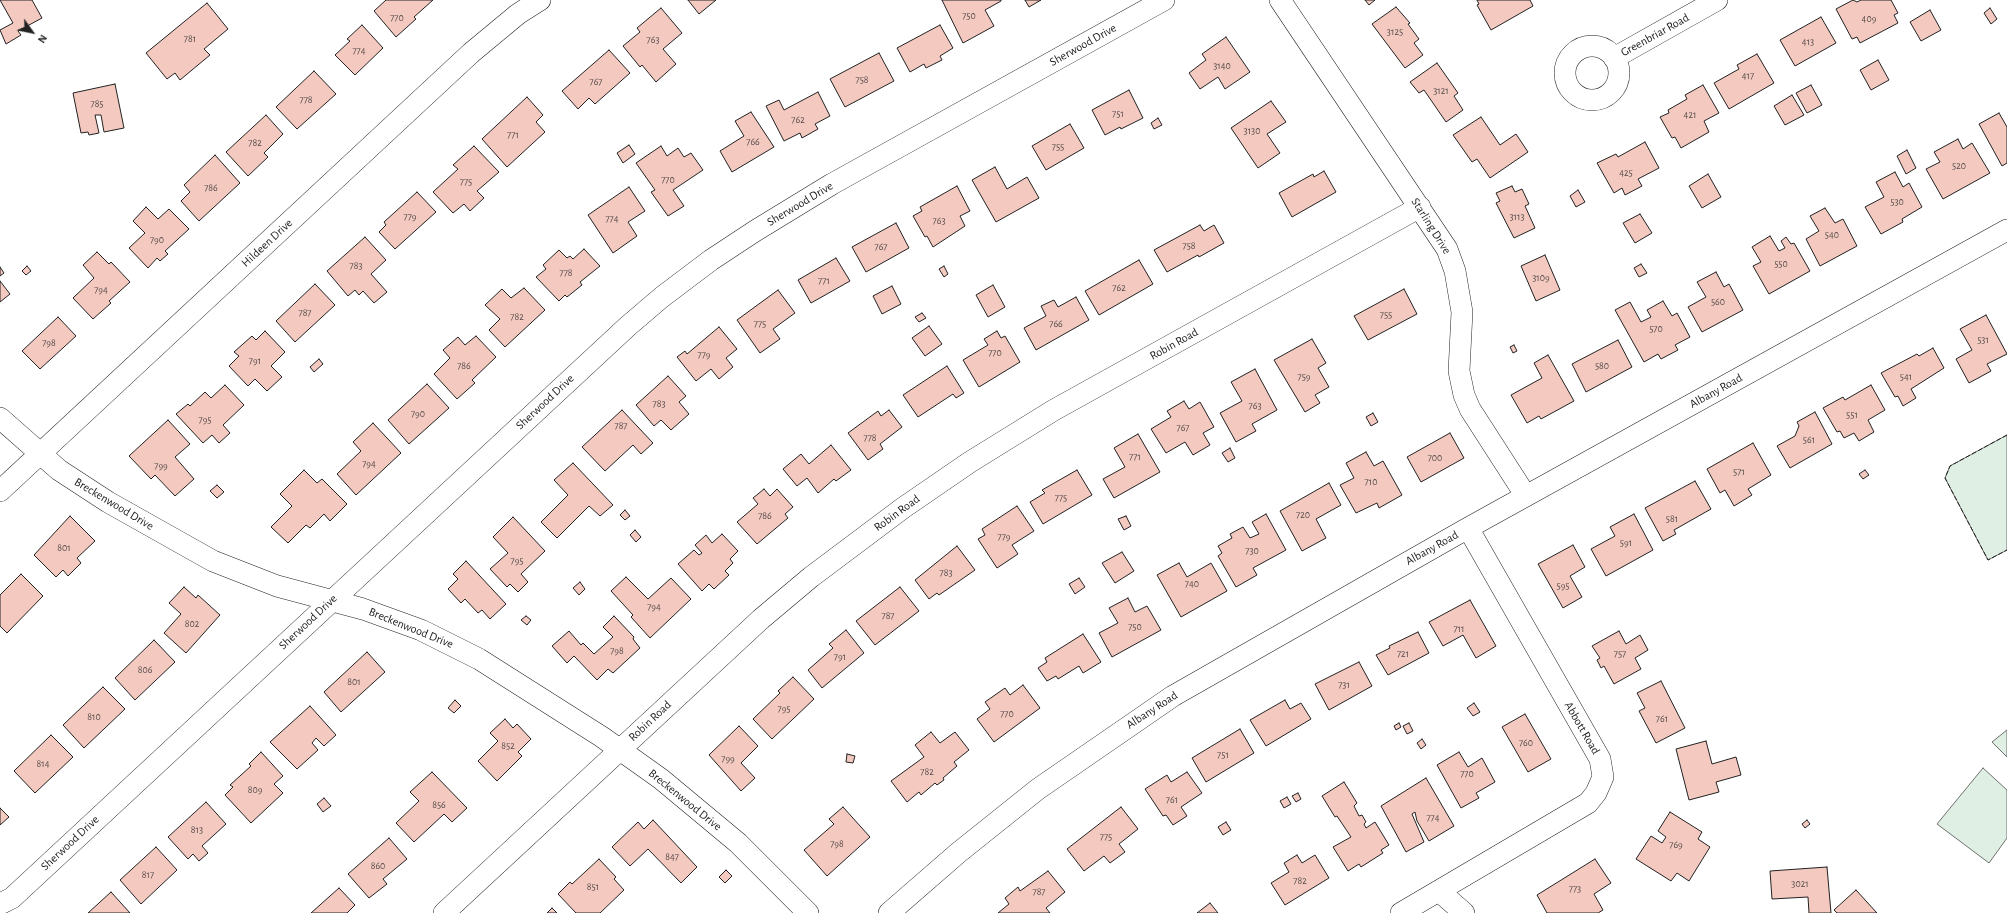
<!DOCTYPE html>
<style>
body{margin:0}
#map{position:relative;width:2007px;height:913px;overflow:hidden;background:#fff;font-family:"Alegreya Sans",sans-serif}
canvas{display:block}
.north{position:absolute;left:12px;top:12px;width:40px;height:40px;-webkit-text-stroke:3px #fff;paint-order:stroke;rotate:123deg;font-size:11px;font-weight:700;line-height:16px;text-align:center;color:#222}
.north::after{content:'';display:block;margin:auto;width:14px;height:18px;background:#222;clip-path:polygon(50% 0,100% 100%,50% 72%,0 100%)}
</style>
<div id="map">
<canvas width="2007" height="913"></canvas>
<div class="north">N</div>
</div>
<script>
const context = document.querySelector('canvas').getContext('2d');
context.lineJoin = 'round';
function fill(path, color) { context.fillStyle = color; context.fill(path, 'evenodd'); }
const poly = rows => new Path2D(rows.map(r => 'M' + r).join(''));
function stroke(path, color, width, dash) { context.strokeStyle = color; context.lineWidth = width; context.lineCap = dash ? 'butt' : 'round'; context.setLineDash(dash || []); context.stroke(path); }
function label(font, color, halo, rows, align = 'center') {
  context.font = font + ' "Alegreya Sans",sans-serif'; context.lineWidth = 3; context.setLineDash([]); context.textBaseline = 'middle'; context.strokeStyle = halo; context.fillStyle = color; for (const [text, x, y, turn = 0] of rows) {
    context.save(); context.translate(x, y); context.rotate((+turn || 0) * Math.PI / 180); context.textAlign = isNaN(turn) ? turn : align; if (halo) context.strokeText(text, 0, 0); context.fillText(text, 0, 0); context.restore();
  }
}
const green = poly([
 [2007,435,2007,550,1988,560,1945,478,1950,466,2007,435],
 [2007,730,2007,757,1992,742,2007,730],
 [1983,768,2007,790,2007,838,1989,863,1937,824,1983,768]
]);
fill(green, '#e0efe3');
stroke(green, '#6f6f6f', 1);
const building = poly([
 [0,0,32,0,42,18,18,31,21,35,6,44,0,30,13,23,0,0],
 [386,0,433,0,414,17,416,19,396,37,374,11,386,0],
 [688,0,716,0,699,14,688,0],
 [942,0,1001,0,1001,1,985,10,994,26,963,43,942,0],
 [1025,0,1041,0,1029,7,1025,0],
 [1365,0,1375,0,1369,5,1365,0],
 [1477,0,1530,0,1533,6,1491,30,1477,5,1479,4,1477,0],
 [1853,0,1857,2,1861,0,1891,0,1898,13,1894,15,1898,23,1860,43,1857,37,1852,39,1836,9,1853,0],
 [207,3,228,29,204,49,210,55,180,80,175,73,167,79,146,53,207,3],
 [1396,7,1410,23,1408,24,1419,39,1414,43,1423,55,1405,68,1372,24,1396,7],
 [661,8,682,33,663,49,676,64,656,82,642,65,640,67,623,46,640,32,637,28,661,8],
 [1990,8,1997,19,1991,24,1984,13,1990,8],
 [1930,10,1941,30,1921,41,1910,22,1930,10],
 [1821,17,1836,43,1795,66,1780,40,1821,17],
 [362,25,383,48,355,75,335,55,350,41,347,39,362,25],
 [940,25,953,48,940,56,942,60,926,68,924,64,910,72,897,48,940,25],
 [1226,37,1250,72,1225,89,1218,77,1200,89,1189,73,1206,60,1202,54,1226,37],
 [609,50,630,73,595,104,589,98,578,109,562,91,609,50],
 [879,53,894,81,845,107,830,79,879,53],
 [1757,54,1774,83,1729,109,1714,83,1739,69,1737,65,1757,54],
 [1878,60,1889,80,1871,90,1860,70,1878,60],
 [1437,63,1458,93,1454,96,1463,110,1446,122,1424,90,1419,93,1410,82,1437,63],
 [314,71,336,94,297,129,276,107,314,71],
 [115,84,124,128,104,132,101,115,95,115,99,133,89,135,88,132,81,133,73,93,115,84],
 [1703,85,1719,113,1704,121,1709,132,1681,148,1675,137,1672,138,1660,117,1669,113,1668,110,1687,99,1685,95,1703,85],
 [1811,85,1822,105,1807,113,1796,93,1811,85],
 [1129,90,1143,118,1121,129,1120,127,1105,135,1092,110,1129,90],
 [818,92,830,116,815,124,818,129,802,138,800,133,784,141,766,106,779,100,784,110,818,92],
 [1792,95,1804,115,1785,125,1774,106,1792,95],
 [527,97,543,115,536,122,545,132,507,167,482,139,527,97],
 [1271,101,1286,122,1267,134,1280,153,1258,168,1231,128,1271,101],
 [751,112,774,147,732,172,720,151,744,136,735,121,751,112],
 [1999,113,2007,127,2007,163,2002,166,1979,124,1999,113],
 [266,115,283,134,264,153,268,157,248,176,226,152,266,115],
 [1481,117,1500,145,1516,134,1528,152,1490,178,1477,159,1472,162,1453,135,1481,117],
 [1158,118,1162,125,1154,129,1151,123,1158,118],
 [1070,124,1084,148,1046,170,1032,146,1070,124],
 [1958,139,1963,149,1972,143,1990,173,1943,199,1926,169,1940,162,1934,152,1958,139],
 [1645,142,1659,168,1638,179,1642,186,1625,195,1622,188,1614,193,1597,163,1616,154,1618,157,1645,142],
 [629,145,635,154,623,163,617,153,629,145],
 [474,146,499,172,477,191,484,198,470,211,464,204,453,213,433,192,458,169,453,165,474,146],
 [661,146,667,156,678,148,684,157,691,153,703,170,673,190,684,206,668,216,651,192,655,190,636,163,661,146],
 [1907,150,1916,168,1906,174,1897,156,1907,150],
 [215,155,240,183,199,221,181,201,190,192,184,185,215,155],
 [995,167,1007,189,1027,177,1039,198,996,222,972,180,995,167],
 [1324,171,1336,192,1292,217,1279,193,1313,174,1314,177,1324,171],
 [1895,172,1903,187,1909,183,1922,207,1902,219,1903,222,1881,234,1865,207,1884,197,1876,182,1895,172],
 [1708,174,1721,197,1702,208,1689,186,1708,174],
 [957,186,970,211,960,216,965,226,933,247,927,236,925,237,913,216,922,211,920,207,957,186],
 [1512,186,1515,192,1522,189,1529,204,1525,206,1535,228,1514,238,1496,203,1500,201,1496,193,1512,186],
 [629,187,645,211,628,222,637,236,613,253,588,215,629,187],
 [1578,190,1585,202,1576,207,1570,196,1578,190],
 [417,192,436,212,395,249,379,232,386,225,384,222,417,192],
 [146,207,158,219,169,209,189,229,165,251,168,254,160,261,157,258,148,268,129,248,145,233,133,221,146,207],
 [1825,208,1835,223,1843,219,1857,246,1820,266,1806,239,1819,231,1810,216,1825,208],
 [1640,214,1652,233,1635,243,1623,223,1640,214],
 [896,223,909,248,866,272,852,247,896,223],
 [1200,225,1204,231,1214,225,1224,243,1199,257,1198,255,1167,272,1154,250,1200,225],
 [1770,236,1779,251,1785,248,1781,241,1786,237,1791,244,1794,243,1810,271,1769,294,1753,266,1761,262,1752,247,1770,236],
 [365,237,386,260,371,274,387,292,374,303,363,291,359,295,355,290,348,296,327,271,365,237],
 [584,249,600,266,580,282,582,285,567,297,565,295,559,301,536,277,546,269,543,265,559,250,567,258,570,256,573,259,584,249],
 [97,252,109,264,111,262,130,282,109,301,111,303,93,319,73,298,94,278,83,265,97,252],
 [1545,255,1560,290,1536,301,1521,266,1545,255],
 [836,258,850,281,811,303,798,280,836,258],
 [1139,260,1153,284,1099,315,1085,291,1139,260],
 [1641,264,1647,273,1639,277,1634,268,1641,264],
 [27,266,31,271,26,275,22,271,27,266],
 [944,266,948,274,944,277,939,269,944,266],
 [0,267,4,273,0,276,0,267],
 [1716,272,1724,287,1729,284,1743,310,1702,332,1688,307,1706,297,1697,282,1716,272],
 [0,281,10,294,0,302,0,281],
 [315,284,335,305,295,342,276,321,315,284],
 [993,285,1005,307,988,317,976,295,993,285],
 [892,286,901,304,882,314,873,296,892,286],
 [524,288,545,310,505,347,489,330,500,319,485,305,502,289,511,298,524,288],
 [1404,289,1417,314,1368,340,1354,316,1404,289],
 [778,290,795,313,773,329,780,339,760,353,737,320,778,290],
 [1076,297,1089,320,1036,350,1024,328,1046,316,1041,306,1054,300,1058,307,1076,297],
 [1663,301,1672,316,1677,313,1690,337,1675,345,1678,350,1661,359,1658,354,1644,362,1615,310,1630,302,1641,322,1651,317,1647,310,1663,301],
 [922,313,926,318,919,322,915,317,922,313],
 [1986,315,2007,354,1987,364,1991,371,1969,383,1956,359,1972,350,1960,329,1986,315],
 [58,317,76,336,40,369,22,351,58,317],
 [929,326,942,344,925,356,912,338,929,326],
 [719,327,737,349,726,358,733,367,719,379,711,369,696,381,677,357,685,351,687,354,719,327],
 [265,331,285,352,271,366,282,377,267,391,255,379,248,386,229,366,239,356,234,352,252,336,256,340,265,331],
 [997,331,1001,338,1005,336,1020,362,979,387,963,360,988,345,984,339,997,331],
 [476,336,496,357,472,380,475,383,457,399,434,374,450,358,443,350,458,337,465,345,476,336],
 [1312,339,1326,363,1318,368,1329,387,1315,395,1320,403,1305,412,1274,360,1312,339],
 [1618,340,1632,367,1586,392,1572,364,1618,340],
 [1514,345,1517,351,1513,353,1510,347,1514,345],
 [1933,348,1944,368,1911,389,1916,398,1903,406,1898,396,1895,397,1881,373,1917,354,1919,356,1933,348],
 [1548,355,1574,401,1541,419,1539,416,1527,423,1511,395,1542,378,1534,363,1548,355],
 [319,359,323,364,314,372,310,367,319,359],
 [947,366,964,393,956,398,953,394,918,417,903,395,947,366],
 [1255,369,1277,410,1252,424,1256,431,1236,442,1220,413,1242,401,1231,382,1255,369],
 [668,376,686,396,679,402,689,414,671,430,661,420,654,426,636,405,668,376],
 [427,384,449,408,409,444,388,420,427,384],
 [225,385,244,405,223,425,230,433,219,443,212,435,203,443,176,414,188,404,190,406,205,392,211,398,225,385],
 [1871,385,1885,410,1868,420,1874,432,1859,441,1854,433,1844,438,1840,431,1837,432,1823,408,1843,397,1845,400,1871,385],
 [1184,401,1189,409,1200,402,1214,427,1203,433,1210,445,1193,455,1185,442,1166,453,1151,429,1171,417,1167,411,1184,401],
 [622,410,653,443,641,454,633,445,605,471,582,447,622,410],
 [889,410,902,427,880,444,883,449,868,460,848,433,878,411,881,416,889,410],
 [1815,412,1832,444,1790,468,1777,446,1795,436,1799,426,1797,422,1815,412],
 [1373,413,1378,422,1371,426,1366,417,1373,413],
 [168,420,190,444,175,457,194,479,175,496,155,475,151,479,129,456,168,420],
 [373,423,401,453,356,495,337,474,361,451,353,442,373,423],
 [1450,433,1464,458,1421,482,1407,457,1450,433],
 [1138,434,1160,472,1114,498,1103,479,1125,467,1114,448,1138,434],
 [1753,443,1771,475,1748,489,1752,495,1734,506,1725,490,1720,493,1707,469,1753,443],
 [831,445,851,470,836,481,834,479,818,493,807,478,797,486,783,469,801,454,809,464,831,445],
 [1230,448,1235,458,1228,462,1222,453,1230,448],
 [1366,452,1374,466,1383,461,1402,495,1379,508,1377,503,1356,513,1340,485,1354,478,1346,463,1366,452],
 [573,463,613,505,600,516,589,506,557,538,541,522,568,495,554,480,573,463],
 [304,470,317,483,322,479,347,504,330,521,324,514,310,528,306,525,288,543,271,527,292,506,280,494,304,470],
 [1077,470,1092,495,1043,524,1030,502,1045,493,1042,490,1077,470],
 [1865,470,1869,475,1863,479,1859,474,1865,470],
 [1695,481,1711,509,1674,530,1676,534,1663,541,1645,508,1695,481],
 [1329,483,1341,505,1316,519,1326,538,1302,551,1280,511,1329,483],
 [217,485,224,492,217,498,210,491,217,485],
 [764,489,770,496,777,489,793,507,785,514,788,518,757,544,737,522,758,504,753,498,764,489],
 [1017,506,1034,531,1012,545,1018,554,997,568,978,539,985,535,982,529,1017,506],
 [625,510,630,516,625,520,620,515,625,510],
 [1266,514,1286,550,1253,568,1257,575,1236,587,1218,556,1222,553,1218,546,1232,538,1230,534,1243,527,1250,538,1259,534,1252,522,1266,514],
 [1634,514,1653,550,1606,576,1591,549,1615,536,1610,527,1634,514],
 [70,516,95,541,77,558,81,563,68,576,63,570,56,577,34,555,70,516],
 [1126,516,1131,526,1124,530,1118,519,1126,516],
 [513,517,545,551,521,574,528,582,518,592,510,584,507,587,490,569,508,553,493,537,513,517],
 [635,530,641,537,636,542,630,535,635,530],
 [722,534,738,551,730,559,733,563,725,571,729,575,714,589,709,584,702,591,678,564,694,550,699,555,702,553,695,545,706,535,712,543,722,534],
 [1573,545,1585,567,1570,576,1582,597,1563,608,1538,564,1573,545],
 [957,546,975,570,939,595,937,593,929,599,915,580,957,546],
 [1122,552,1134,571,1115,583,1102,563,1122,552],
 [466,561,506,604,490,619,482,610,478,613,465,599,461,603,448,589,458,579,453,574,466,561],
 [1179,563,1187,577,1211,563,1227,591,1181,617,1157,575,1179,563],
 [21,574,43,596,7,633,0,626,0,595,21,574],
 [626,577,648,599,671,578,691,599,650,638,631,617,633,615,611,591,626,577],
 [1079,578,1085,587,1075,594,1069,584,1079,578],
 [580,582,585,589,579,595,573,588,580,582],
 [184,587,196,598,198,595,220,615,186,653,164,633,181,614,169,603,184,587],
 [900,587,919,611,875,645,856,621,900,587],
 [1128,598,1135,612,1147,606,1161,630,1112,657,1099,633,1118,623,1109,608,1128,598],
 [1470,600,1496,646,1476,658,1463,635,1443,646,1429,622,1470,600],
 [526,616,531,620,527,625,521,620,526,616],
 [614,616,634,637,633,639,640,648,613,673,608,669,597,680,574,656,567,663,552,646,569,631,581,645,583,643,594,654,613,637,603,627,614,616],
 [846,630,864,653,822,688,808,670,833,648,829,644,846,630],
 [1619,631,1626,644,1640,635,1648,650,1635,658,1641,669,1614,684,1604,666,1601,668,1597,660,1600,658,1592,646,1619,631],
 [1418,632,1429,653,1388,675,1376,655,1390,648,1389,646,1418,632],
 [1083,634,1101,662,1083,673,1079,666,1058,679,1056,676,1047,681,1038,668,1047,662,1045,658,1083,634],
 [154,640,175,662,135,700,115,678,154,640],
 [367,652,385,672,341,712,324,692,367,652],
 [1359,662,1372,686,1329,710,1315,684,1359,662],
 [793,677,814,699,772,739,753,719,780,693,778,691,793,677],
 [1661,681,1685,728,1656,743,1639,711,1645,708,1637,693,1661,681],
 [1023,685,1040,708,994,742,977,719,990,709,985,702,1005,688,1010,695,1023,685],
 [103,687,125,709,84,748,63,725,103,687],
 [455,700,461,706,454,713,448,708,455,700],
 [1285,700,1290,709,1301,703,1311,719,1266,746,1250,720,1285,700],
 [1474,703,1480,712,1473,716,1467,708,1474,703],
 [310,706,336,735,324,746,316,738,312,743,318,750,297,769,270,742,310,706],
 [1525,714,1551,759,1528,772,1502,727,1525,714],
 [505,719,513,728,517,724,531,739,518,752,522,756,497,781,478,761,498,741,490,733,505,719],
 [1399,723,1401,727,1396,730,1394,726,1399,723],
 [1409,723,1413,731,1407,734,1403,726,1409,723],
 [739,726,758,746,741,763,755,778,741,791,709,755,739,726],
 [1240,729,1254,753,1206,782,1192,758,1240,729],
 [931,732,940,743,955,732,969,750,954,762,957,766,943,778,944,780,937,785,935,783,921,795,919,792,907,802,891,781,924,757,915,745,931,732],
 [51,735,73,757,35,793,14,771,51,735],
 [1422,739,1426,745,1421,749,1417,743,1422,739],
 [1706,741,1712,764,1736,757,1741,775,1716,782,1719,792,1689,800,1676,749,1706,741],
 [261,752,283,776,274,784,283,793,251,823,225,795,233,787,230,785,251,766,249,764,261,752],
 [1459,752,1468,767,1482,758,1495,782,1476,793,1479,798,1461,808,1437,765,1459,752],
 [847,754,855,756,853,763,846,762,847,754],
 [432,772,467,808,452,822,444,814,414,842,396,823,419,801,410,792,432,772],
 [1187,772,1202,793,1181,807,1187,816,1173,825,1166,815,1163,816,1145,789,1167,775,1171,782,1187,772],
 [1426,778,1454,826,1429,841,1417,821,1415,812,1412,814,1424,842,1406,852,1381,806,1426,778],
 [1344,782,1357,803,1354,806,1359,816,1362,815,1366,822,1364,824,1366,828,1375,822,1389,845,1381,850,1383,853,1361,867,1359,864,1348,871,1333,847,1351,837,1337,816,1335,817,1322,796,1344,782],
 [1298,793,1301,799,1296,802,1292,796,1298,793],
 [1287,797,1291,804,1284,808,1280,801,1287,797],
 [324,798,331,806,323,812,317,804,324,798],
 [206,802,226,824,202,846,208,853,199,861,193,854,188,859,168,837,206,802],
 [843,807,870,837,827,876,804,850,834,824,829,819,843,807],
 [1121,807,1138,829,1119,844,1125,852,1110,863,1104,856,1084,871,1067,849,1121,807],
 [0,808,9,817,0,825,0,808],
 [1670,812,1702,832,1698,839,1710,847,1689,881,1677,873,1671,881,1636,859,1651,836,1662,843,1666,837,1658,831,1670,812],
 [653,820,697,867,681,883,648,849,630,866,612,847,638,822,644,829,653,820],
 [1807,820,1810,824,1805,828,1802,824,1807,820],
 [1226,822,1231,830,1223,835,1218,827,1226,822],
 [389,838,407,859,383,879,387,884,369,898,348,874,389,838],
 [156,847,177,870,141,904,120,880,156,847],
 [1297,855,1302,863,1315,855,1329,878,1285,905,1271,883,1289,872,1284,863,1297,855],
 [599,859,616,877,614,879,624,890,600,913,576,913,558,894,570,882,572,884,599,859],
 [1595,859,1611,883,1594,894,1603,910,1598,913,1547,913,1537,895,1595,859],
 [1827,867,1831,913,1809,913,1808,897,1772,899,1770,871,1827,867],
 [726,870,732,876,725,883,719,877,726,870],
 [1048,871,1065,892,1046,908,1050,913,998,913,1009,904,1005,898,1018,887,1020,891,1048,871],
 [339,888,355,905,347,913,311,913,339,888],
 [1856,890,1877,913,1837,913,1834,910,1856,890],
 [111,892,130,913,88,913,111,892],
 [1210,903,1218,913,1197,913,1210,903],
 [552,908,557,913,547,913,552,908]
]);
fill(building, '#f3c9c0');
stroke(building, '#222', 1);
const minor = poly([
 [1280,0,1447,249,1455,271,1462,312,1459,371,1464,395,1470,409,1526,496],
 '1565 73a27 27 0 1 1 54 0a27 27 0 1 1-54 0Z',
 [1614,58,1717,0],
 [0,418,59,470,108,502,213,561,277,586,363,609,421,630,479,659,602,737,661,779,738,843,808,913],
 [0,491,471,53,518,14,540,0],
 [1439,891,1464,913],
 [0,904,12,898,628,326,662,297,711,260,755,231,832,184,1164,0],
 [444,913,761,619,811,577,903,508,970,462,1054,410,1420,207],
 [889,913,958,853,1038,789,1173,696,1468,528,2007,230],
 [1401,913,1588,803,1596,793,1603,777,1600,759,1468,528]
]);
stroke(minor, '#222', 22);
stroke(minor, '#fff', 21);
stroke(poly([
 [2007,435,1950,466,1945,478,1988,560,2007,550]
]), '#222', 1, [5, 2]);
label('10px', '#564c4a', null, [
 ["750",969,16],
 ["770",397,18],
 ["409",1869,19],
 ["3125",1395,32],
 ["781",190,39],
 ["763",653,40],
 ["413",1808,42],
 ["774",359,51],
 ["3140",1222,66],
 ["417",1748,76],
 ["758",862,80],
 ["767",596,82],
 ["3121",1441,91],
 ["778",306,100],
 ["785",97,104],
 ["751",1118,114],
 ["421",1690,115],
 ["762",798,120],
 ["3130",1252,131],
 ["771",513,135],
 ["766",753,142],
 ["782",255,143],
 ["755",1058,147],
 ["520",1959,166],
 ["425",1626,173],
 ["770",668,180],
 ["775",466,182],
 ["786",211,188],
 ["530",1897,202],
 ["779",410,217],
 ["3113",1517,217],
 ["774",612,219],
 ["763",939,221],
 ["540",1832,235],
 ["790",157,240],
 ["758",1189,246],
 ["767",881,247],
 ["550",1781,264],
 ["783",356,266],
 ["778",566,273],
 ["3109",1541,278],
 ["771",824,281],
 ["762",1119,288],
 ["794",101,290],
 ["560",1718,302],
 ["787",305,313],
 ["755",1386,315],
 ["782",517,317],
 ["775",760,324],
 ["766",1056,324],
 ["570",1656,329],
 ["531",1983,340],
 ["798",49,343],
 ["770",995,353],
 ["779",704,355],
 ["791",255,361],
 ["786",464,366],
 ["580",1602,366],
 ["759",1304,377],
 ["541",1906,377],
 ["783",659,404],
 ["763",1255,406],
 ["790",418,414],
 ["551",1852,415],
 ["795",205,420],
 ["787",621,426],
 ["767",1183,428],
 ["778",870,438],
 ["561",1809,440],
 ["771",1135,457],
 ["700",1435,458],
 ["794",369,464],
 ["799",161,466],
 ["571",1739,472],
 ["710",1371,482],
 ["775",1061,498],
 ["720",1303,515],
 ["786",765,516],
 ["581",1672,519],
 ["779",1004,537],
 ["591",1626,543],
 ["801",64,548],
 ["730",1252,551],
 ["795",517,561],
 ["783",946,573],
 ["740",1192,584],
 ["595",1563,586],
 ["794",654,607],
 ["787",888,616],
 ["802",192,624],
 ["750",1135,627],
 ["711",1459,629],
 ["798",617,651],
 ["721",1403,654],
 ["757",1620,654],
 ["791",840,657],
 ["806",145,670],
 ["801",354,682],
 ["731",1344,685],
 ["795",784,709],
 ["770",1007,714],
 ["810",94,717],
 ["761",1662,719],
 ["760",1526,743],
 ["852",508,746],
 ["751",1223,755],
 ["799",728,759],
 ["814",43,764],
 ["782",927,772],
 ["770",1467,774],
 ["809",255,790],
 ["761",1172,800],
 ["856",439,805],
 ["774",1433,818],
 ["813",197,830],
 ["775",1106,837],
 ["798",837,844],
 ["769",1676,845],
 ["847",672,857],
 ["860",378,866],
 ["817",148,875],
 ["782",1300,881],
 ["3021",1800,884],
 ["851",593,887],
 ["773",1575,889],
 ["787",1039,892]
]);
label('12px', '#222', '#fff', [
 ["Greenbriar Road",1655,35,-29],
 ["Sherwood Drive",1083,45,-29],
 ["Sherwood Drive",800,204,-31],
 ["Starling Drive",1431,226,58],
 ["Hildeen Drive",267,243,-43],
 ["Robin Road",1174,344,-29],
 ["Albany Road",1716,391,-29],
 ["Sherwood Drive",545,402,-43],
 ["Breckenwood Drive",114,504,31],
 ["Robin Road",897,513,-36],
 ["Albany Road",1432,548,-29],
 ["Sherwood Drive",308,622,-43],
 ["Breckenwood Drive",411,628,22],
 ["Albany Road",1152,710,-33],
 ["Robin Road",650,721,-43],
 ["Abbott Road",1582,728,60],
 ["Breckenwood Drive",685,800,39],
 ["Sherwood Drive",70,843,-43]
]);
</script>
